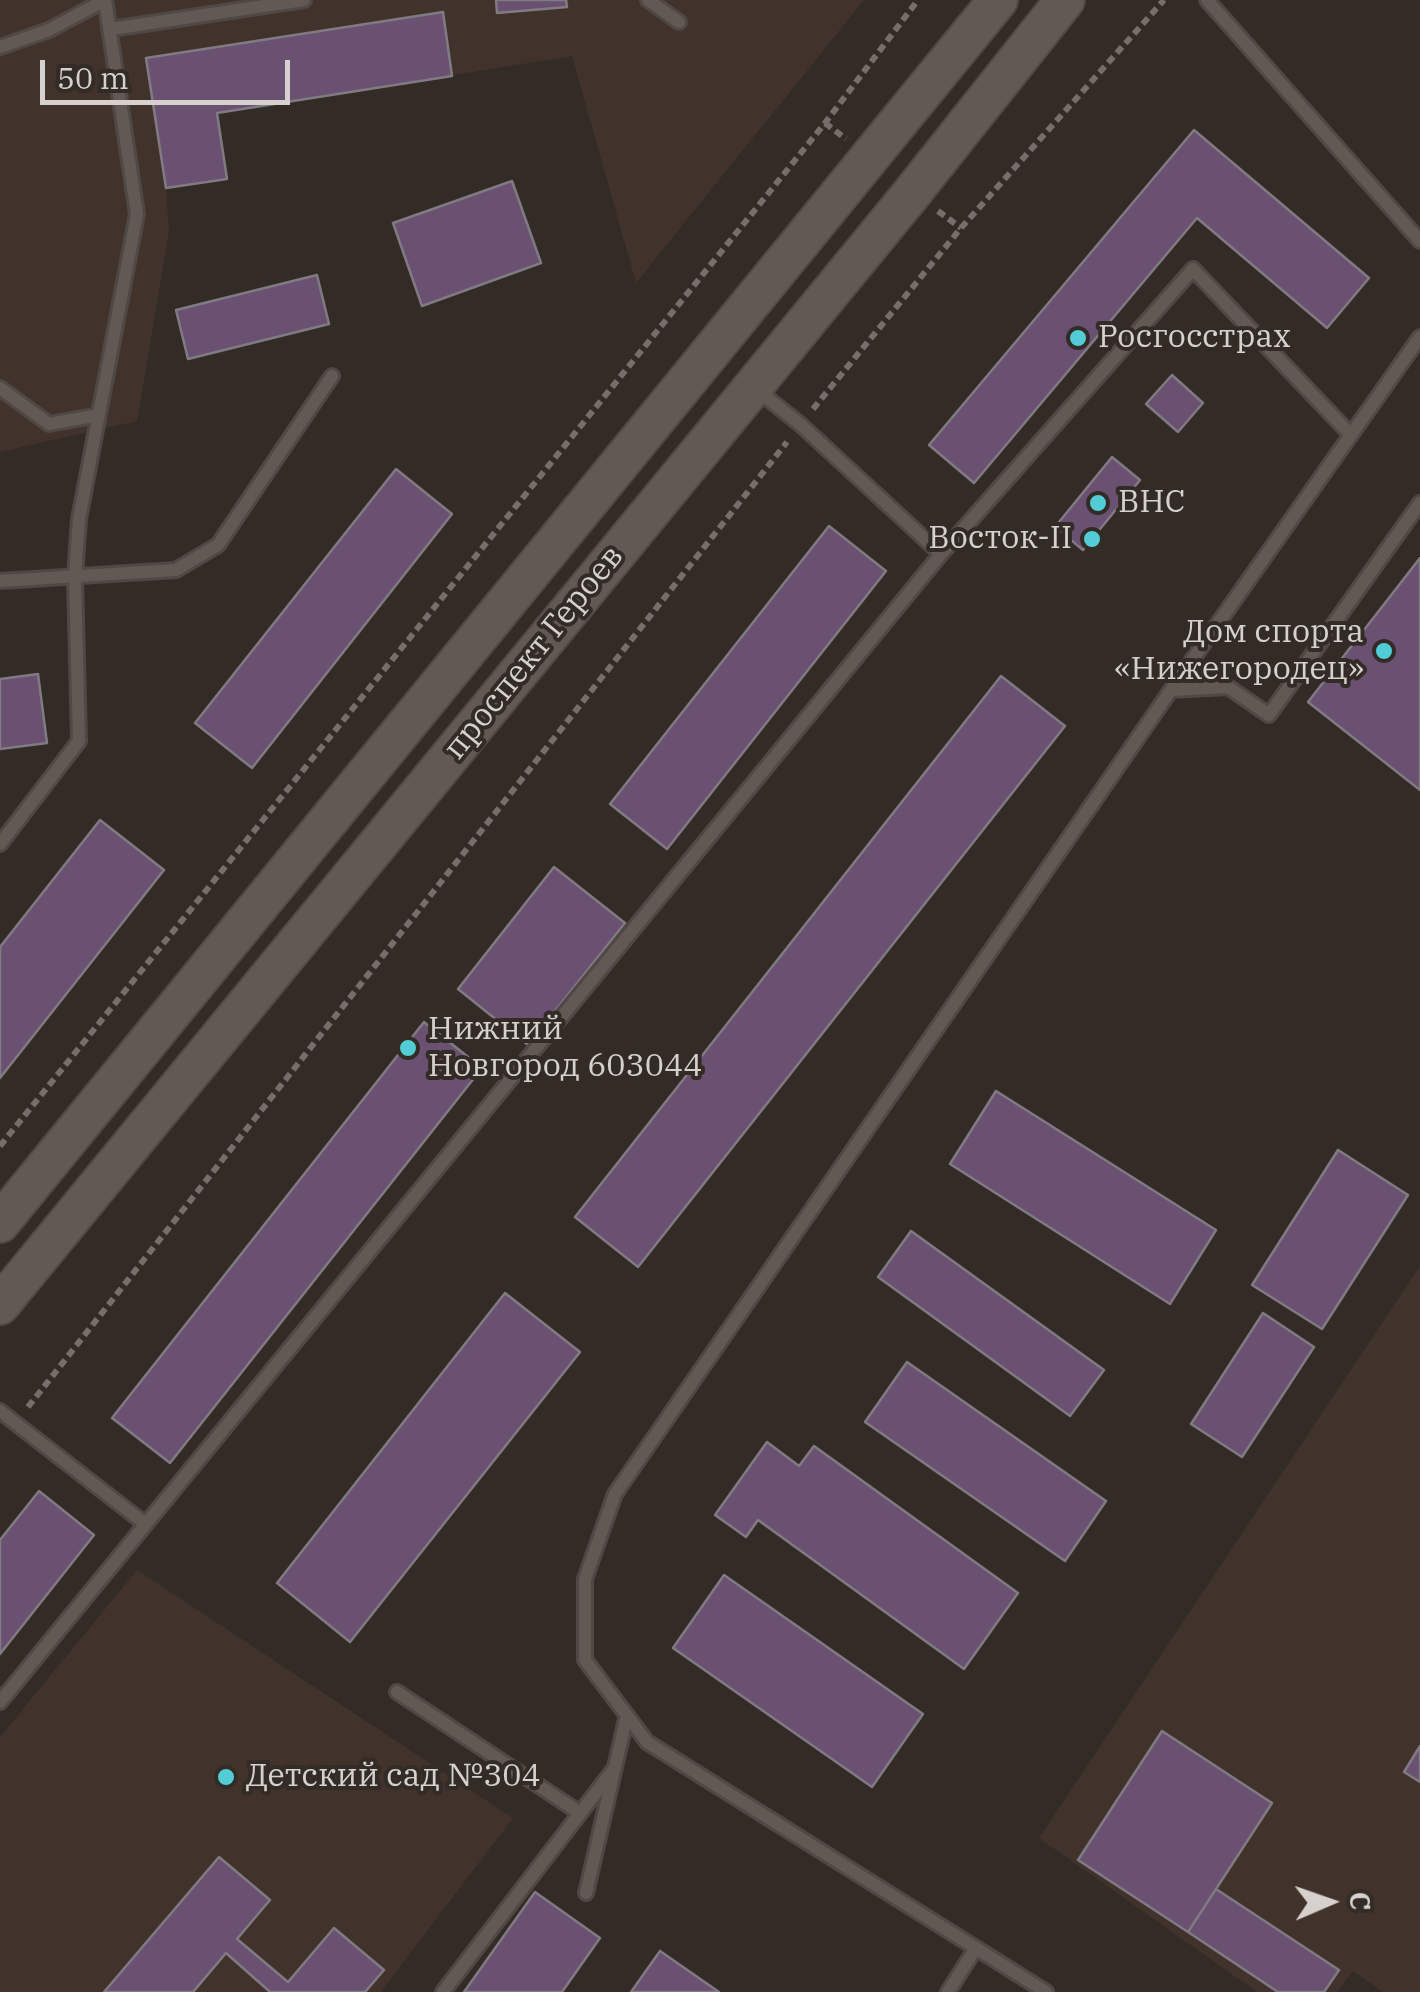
<!DOCTYPE html>
<meta charset="utf-8">
<style>
body{margin:0}
#map{position:relative;width:1420px;height:1992px;overflow:hidden;background:#322b26;font-family:"IBM Plex Serif",serif}
canvas{display:block}
.north{position:absolute;left:1280px;top:1852px;width:100px;height:100px;-webkit-text-stroke:8px #322b26;paint-order:stroke;rotate:88deg;font-size:28px;font-weight:700;line-height:40px;text-align:center;color:#d6d1ce}
.north::after{content:'';display:block;margin:auto;width:35px;height:45px;background:#d6d1ce;clip-path:polygon(50% 0,100% 100%,50% 72%,0 100%)}
.scale{position:absolute;left:40px;top:60px;width:250px;height:45px;box-sizing:border-box;border:5px solid #d6d1ce;border-top:0;padding-left:12px;font-size:30px;line-height:35px;white-space:nowrap;color:#d6d1ce;-webkit-text-stroke:8px #322b26;paint-order:stroke}
</style>
<div id="map">
<canvas width="1420" height="1992"></canvas>
<div class="north">С</div>
<div class="scale">50 m</div>
</div>
<script>
const context = document.querySelector('canvas').getContext('2d');
context.lineJoin = 'round';
function fill(path, color) { context.fillStyle = color; context.fill(path, 'evenodd'); }
const poly = rows => new Path2D(rows.map(r => 'M' + r).join(''));
function stroke(path, color, width, dash) { context.strokeStyle = color; context.lineWidth = width; context.lineCap = dash ? 'butt' : 'round'; context.setLineDash(dash || []); context.stroke(path); }
function label(font, color, halo, rows, align = 'center') {
  context.font = font + ' "IBM Plex Serif",serif'; context.lineWidth = 8; context.setLineDash([]); context.textBaseline = 'middle'; context.strokeStyle = halo; context.fillStyle = color; for (const [text, x, y, turn = 0] of rows) {
    context.save(); context.translate(x, y); context.rotate((+turn || 0) * Math.PI / 180); context.textAlign = isNaN(turn) ? turn : align; if (halo) context.strokeText(text, 0, 0); context.fillText(text, 0, 0); context.restore();
  }
}
fill(poly([
 [0,0,864,0,636,283,572,56,218,113,227,179,166,188,169,232,137,421,0,452],
 [1420,1266,1420,1992,1383,1992,1353,1971,1337,1992,1257,1992,1039,1838],
 [137,1570,513,1818,381,1992,0,1992,0,1737]
]), '#41332b');
const building = poly([
 [496,0,566,0,567,7,497,13,496,0],
 [443,12,452,76,217,113,227,179,166,188,146,58,443,12],
 [1194,130,1369,278,1327,328,1197,218,974,483,929,445,1194,130],
 [512,181,541,263,422,306,393,223,512,181],
 [317,275,329,324,188,359,176,310,317,275],
 [1172,375,1203,403,1178,432,1146,404,1172,375],
 [1112,457,1140,480,1083,550,1055,527,1112,457],
 [396,469,452,514,252,768,195,723,396,469],
 [829,526,886,571,667,849,610,804,829,526],
 [1420,558,1420,790,1308,702,1420,558],
 [38,674,47,743,0,749,0,679,38,674],
 [1001,676,1065,726,638,1267,575,1217,1001,676],
 [100,820,164,870,0,1078,0,947,100,820],
 [554,867,625,923,528,1045,458,989,554,867],
 [424,1022,482,1068,170,1463,112,1418,424,1022],
 [996,1091,1216,1230,1170,1304,950,1164,996,1091],
 [1338,1150,1408,1195,1322,1329,1252,1285,1338,1150],
 [911,1231,1104,1370,1070,1416,878,1277,911,1231],
 [505,1293,580,1352,350,1642,277,1583,505,1293],
 [1263,1313,1314,1347,1242,1457,1191,1424,1263,1313],
 [907,1362,1106,1501,1065,1561,865,1422,907,1362],
 [767,1442,799,1466,814,1446,1018,1593,964,1669,758,1520,746,1537,715,1515,767,1442],
 [39,1491,94,1535,0,1654,0,1540,39,1491],
 [724,1575,923,1714,872,1787,673,1648,724,1575],
 [1162,1731,1272,1803,1188,1932,1078,1860,1162,1731],
 [1420,1746,1420,1782,1404,1772,1420,1746],
 [219,1857,270,1900,237,1939,288,1982,334,1928,384,1970,365,1992,270,1992,226,1953,193,1992,104,1992,219,1857],
 [1216,1889,1339,1970,1324,1992,1278,1992,1188,1932,1216,1889],
 [535,1892,600,1938,562,1992,464,1992,535,1892],
 [660,1951,719,1992,631,1992,660,1951]
]);
fill(building, '#6a5071');
stroke(building, '#807a82', 2.5);
const lane = poly([
 [648,0,679,22],
 [1207,0,1420,241],
 [111,29,304,0],
 [0,47,49,30,105,0],
 [0,388,49,424,99,415],
 [756,389,801,425,941,554],
 [0,581,176,570,218,545,332,376],
 [1171,690,1228,687,1269,715,1420,503],
 [0,844,79,741,75,577,79,519,137,214,105,0],
 [0,1411,144,1523],
 [397,1692,580,1813],
 [0,1702,941,554,1193,269,1350,434],
 [586,1893,627,1715],
 [443,1992,614,1769],
 [948,1992,976,1948],
 [1046,1992,647,1742,585,1660,585,1579,615,1494,1171,690,1420,337]
]);
const secondary = poly([
 [0,1223,998,0],
 [0,1305,912,193,1065,0]
]);
stroke(lane, '#4f4844', 18);
stroke(secondary, '#4f4844', 42);
stroke(poly([
 [825,123,846,139],
 [938,211,961,228],
 [813,409,961,228,1164,0],
 [0,1146,825,123,918,0],
 [28,1407,787,442]
]), '#756e6a', 6, [8, 5]);
stroke(lane, '#625955', 12);
stroke(secondary, '#625955', 38);
for (const [x, y, r, color] of [
 [1078,338,10,"#52ccd5"],
 [1098,503,10,"#52ccd5"],
 [1092,539,10,"#52ccd5"],
 [1384,651,10,"#52ccd5"],
 [408,1048,10,"#52ccd5"],
 [226,1777,10,"#52ccd5"]
]) { const dot = new Path2D(); dot.arc(x, y, r, 0, 2 * Math.PI); context.fillStyle = color; context.fill(dot); stroke(dot, '#322b26', 4); }
label('32px', '#d6d1ce', '#322b26', [
 ["Росгосстрах",1098,338],
 ["ВНС",1118,503],
 ["Восток-II",1072,539,"right"],
 ["Дом спорта",1364,633,"right"],
 ["«Нижегородец»",1364,670,"right"],
 ["Нижний",428,1030],
 ["Новгород 603044",428,1067],
 ["Детский сад №304",246,1777]
], 'left');
label('32px', '#d6d1ce', '#322b26', [
 ["проспект Героев",534,653,-51]
]);
</script>
